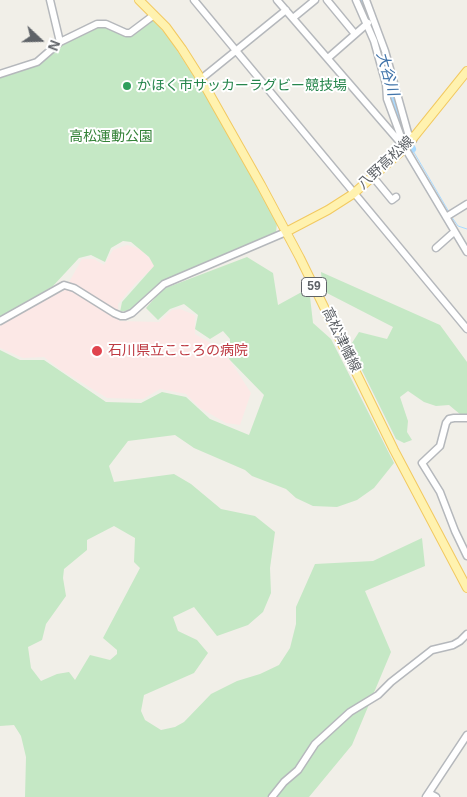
<!DOCTYPE html>
<meta charset="utf-8">
<style>
body{margin:0}
#map{position:relative;width:467px;height:797px;overflow:hidden;background:#f1efe8;font-family:Helvetica,sans-serif}
canvas{display:block}
.north{position:absolute;left:15px;top:15px;width:50px;height:50px;-webkit-text-stroke:4px #fff;paint-order:stroke;rotate:111deg;font-size:14px;font-weight:700;line-height:20px;text-align:center;color:#5f6368}
.north::after{content:'';display:block;margin:auto;width:18px;height:22px;background:#5f6368;clip-path:polygon(50% 0,100% 100%,50% 72%,0 100%)}
</style>
<div id="map">
<canvas width="467" height="797"></canvas>
<div class="north">N</div>
</div>
<script>
const context = document.querySelector('canvas').getContext('2d');
context.lineJoin = 'round';
function fill(path, color) { context.fillStyle = color; context.fill(path, 'evenodd'); }
const poly = rows => new Path2D(rows.map(r => 'M' + r).join(''));
function stroke(path, color, width, dash) { context.strokeStyle = color; context.lineWidth = width; context.lineCap = dash ? 'butt' : 'round'; context.setLineDash(dash || []); context.stroke(path); }
function label(font, color, halo, rows, align = 'center') {
  context.font = font + ' Helvetica,"Noto Sans JP",sans-serif'; context.lineWidth = 4; context.setLineDash([]); context.textBaseline = 'middle'; context.strokeStyle = halo; context.fillStyle = color; for (const [text, x, y, turn = 0] of rows) {
    context.save(); context.translate(x, y); context.rotate((+turn || 0) * Math.PI / 180); context.textAlign = isNaN(turn) ? turn : align; if (halo) context.strokeText(text, 0, 0); context.fillText(text, 0, 0); context.restore();
  }
}
fill(poly([
 [127,245,140,249,151,260,155,266,135,284,118,304,119,321,159,322,172,310,180,309,195,315,195,334,224,351,251,393,240,425,226,423,200,408,186,394,160,389,143,399,107,398,61,370,44,357,23,358,0,348,0,326,57,293,64,291,82,259,94,259,104,265,113,250]
]), '#fce8e6');
fill(poly([
 [152,18,169,38,204,92,277,223,276,233,175,276,149,292,130,310,120,312,122,302,154,266,149,257,131,242,123,241,111,248,105,262,91,255,79,258,53,286,0,319,0,76,38,64,58,46,101,25,123,34],
 [247,257,273,273,278,305,309,288,313,323,331,339,394,463,374,488,357,500,337,507,313,506,296,498,286,489,252,476,245,470,194,448,175,435,128,441,109,466,114,482,174,474,191,484,221,509,255,516,275,532,270,568,271,593,263,612,248,625,217,636,194,607,173,617,178,631,197,640,208,653,194,673,144,695,141,711,145,720,161,730,175,727,184,722,211,694,237,681,260,674,279,665,290,648,296,624,296,607,315,564,373,561,422,538,425,566,365,591,391,652,352,745,309,797,25,797,26,757,21,736,14,725,0,726,0,350,20,360,44,360,106,402,141,403,162,392,186,397,210,419,249,435,264,395,229,359,230,339,223,331,210,339,195,329,198,315,184,304,170,309,158,320,146,308,163,289],
 [114,526,135,538,134,562,140,568,103,638,117,650,117,654,110,660,90,655,75,680,69,672,57,674,41,681,31,668,28,647,42,640,46,624,66,596,63,578,64,569,87,550,87,540],
 [321,272,440,325,467,362,467,415,461,415,449,405,436,406,424,402,408,391,400,397,408,421,407,432,412,440,404,443,396,439,350,346,359,332,387,339,393,327,323,291]
]), '#c5e8c5');
stroke(poly([
 [412,149,449,212],
 [451,216,458,226,467,229]
]), '#aadaff', 1);
stroke(poly([
 [360,0,379,45,405,138,412,149]
]), '#aadaff', 8);
const minor = poly([
 [50,0,60,42],
 [194,0,467,329],
 [277,0,405,148,467,252],
 [327,0,355,34],
 [356,0,374,41,386,84,387,99,404,145],
 [366,0,385,51,408,133,413,140],
 [293,18,315,0],
 [328,58,368,23],
 [0,74,37,62,60,42,97,24,106,24,126,33,130,33,154,15],
 [201,79,286,10],
 [373,177,392,200,396,197],
 [446,217,467,204],
 [436,248,454,232],
 [0,321,64,285,74,288,114,313,121,316,125,316,132,313,164,284,286,232],
 [467,418,454,418,449,419,446,423,440,446,422,463,440,492,455,531,467,556],
 [429,793,436,797],
 [272,797,284,782,298,770,315,744,350,712,378,695,391,682,432,650,453,645,460,641,467,634],
 [426,797,467,735]
]);
const major = poly([
 [139,0,166,27,182,49,201,79,261,185,300,258,394,450,467,588],
 [286,232,328,210,353,194,405,148,467,71]
]);
stroke(minor, '#b5b8bc', 9);
stroke(major, '#f2c960', 10);
stroke(minor, '#fff', 6);
stroke(major, '#fff2af', 8);
for (const [x, y, r, color] of [
 [127,86,5,"#2e9e5b"],
 [97,351,6,"#e0444e"]
]) { const dot = new Path2D(); dot.arc(x, y, r, 0, 2 * Math.PI); context.fillStyle = color; context.fill(dot); stroke(dot, '#fff', 2); }
for (const [x, y, w] of [
 [314,287,25]
]) { const box = new Path2D(); box.roundRect(x - w / 2, y - 9.5, w, 19, 4); context.fillStyle = '#fff'; context.fill(box); stroke(box, '#5f6368', 1); }
label('bold 12px', '#5f6368', null, [
 ["59",314,287]
]);
label('14px', '#27864d', '#fff', [
 ["かほく市サッカーラグビー競技場",137,86]
], 'left');
label('14px', '#348238', '#fff', [
 ["高松運動公園",111,137]
]);
label('14px', '#5f6368', '#fff', [
 ["八野高松線",386,163,-43],
 ["高松津幡線",341,340,64]
]);
label('14px', '#be3a42', '#fff', [
 ["石川県立こころの病院",108,351]
], 'left');
label('italic 15px', '#4174aa', '#fff', [
 ["大谷川",387,74,74]
]);
</script>
